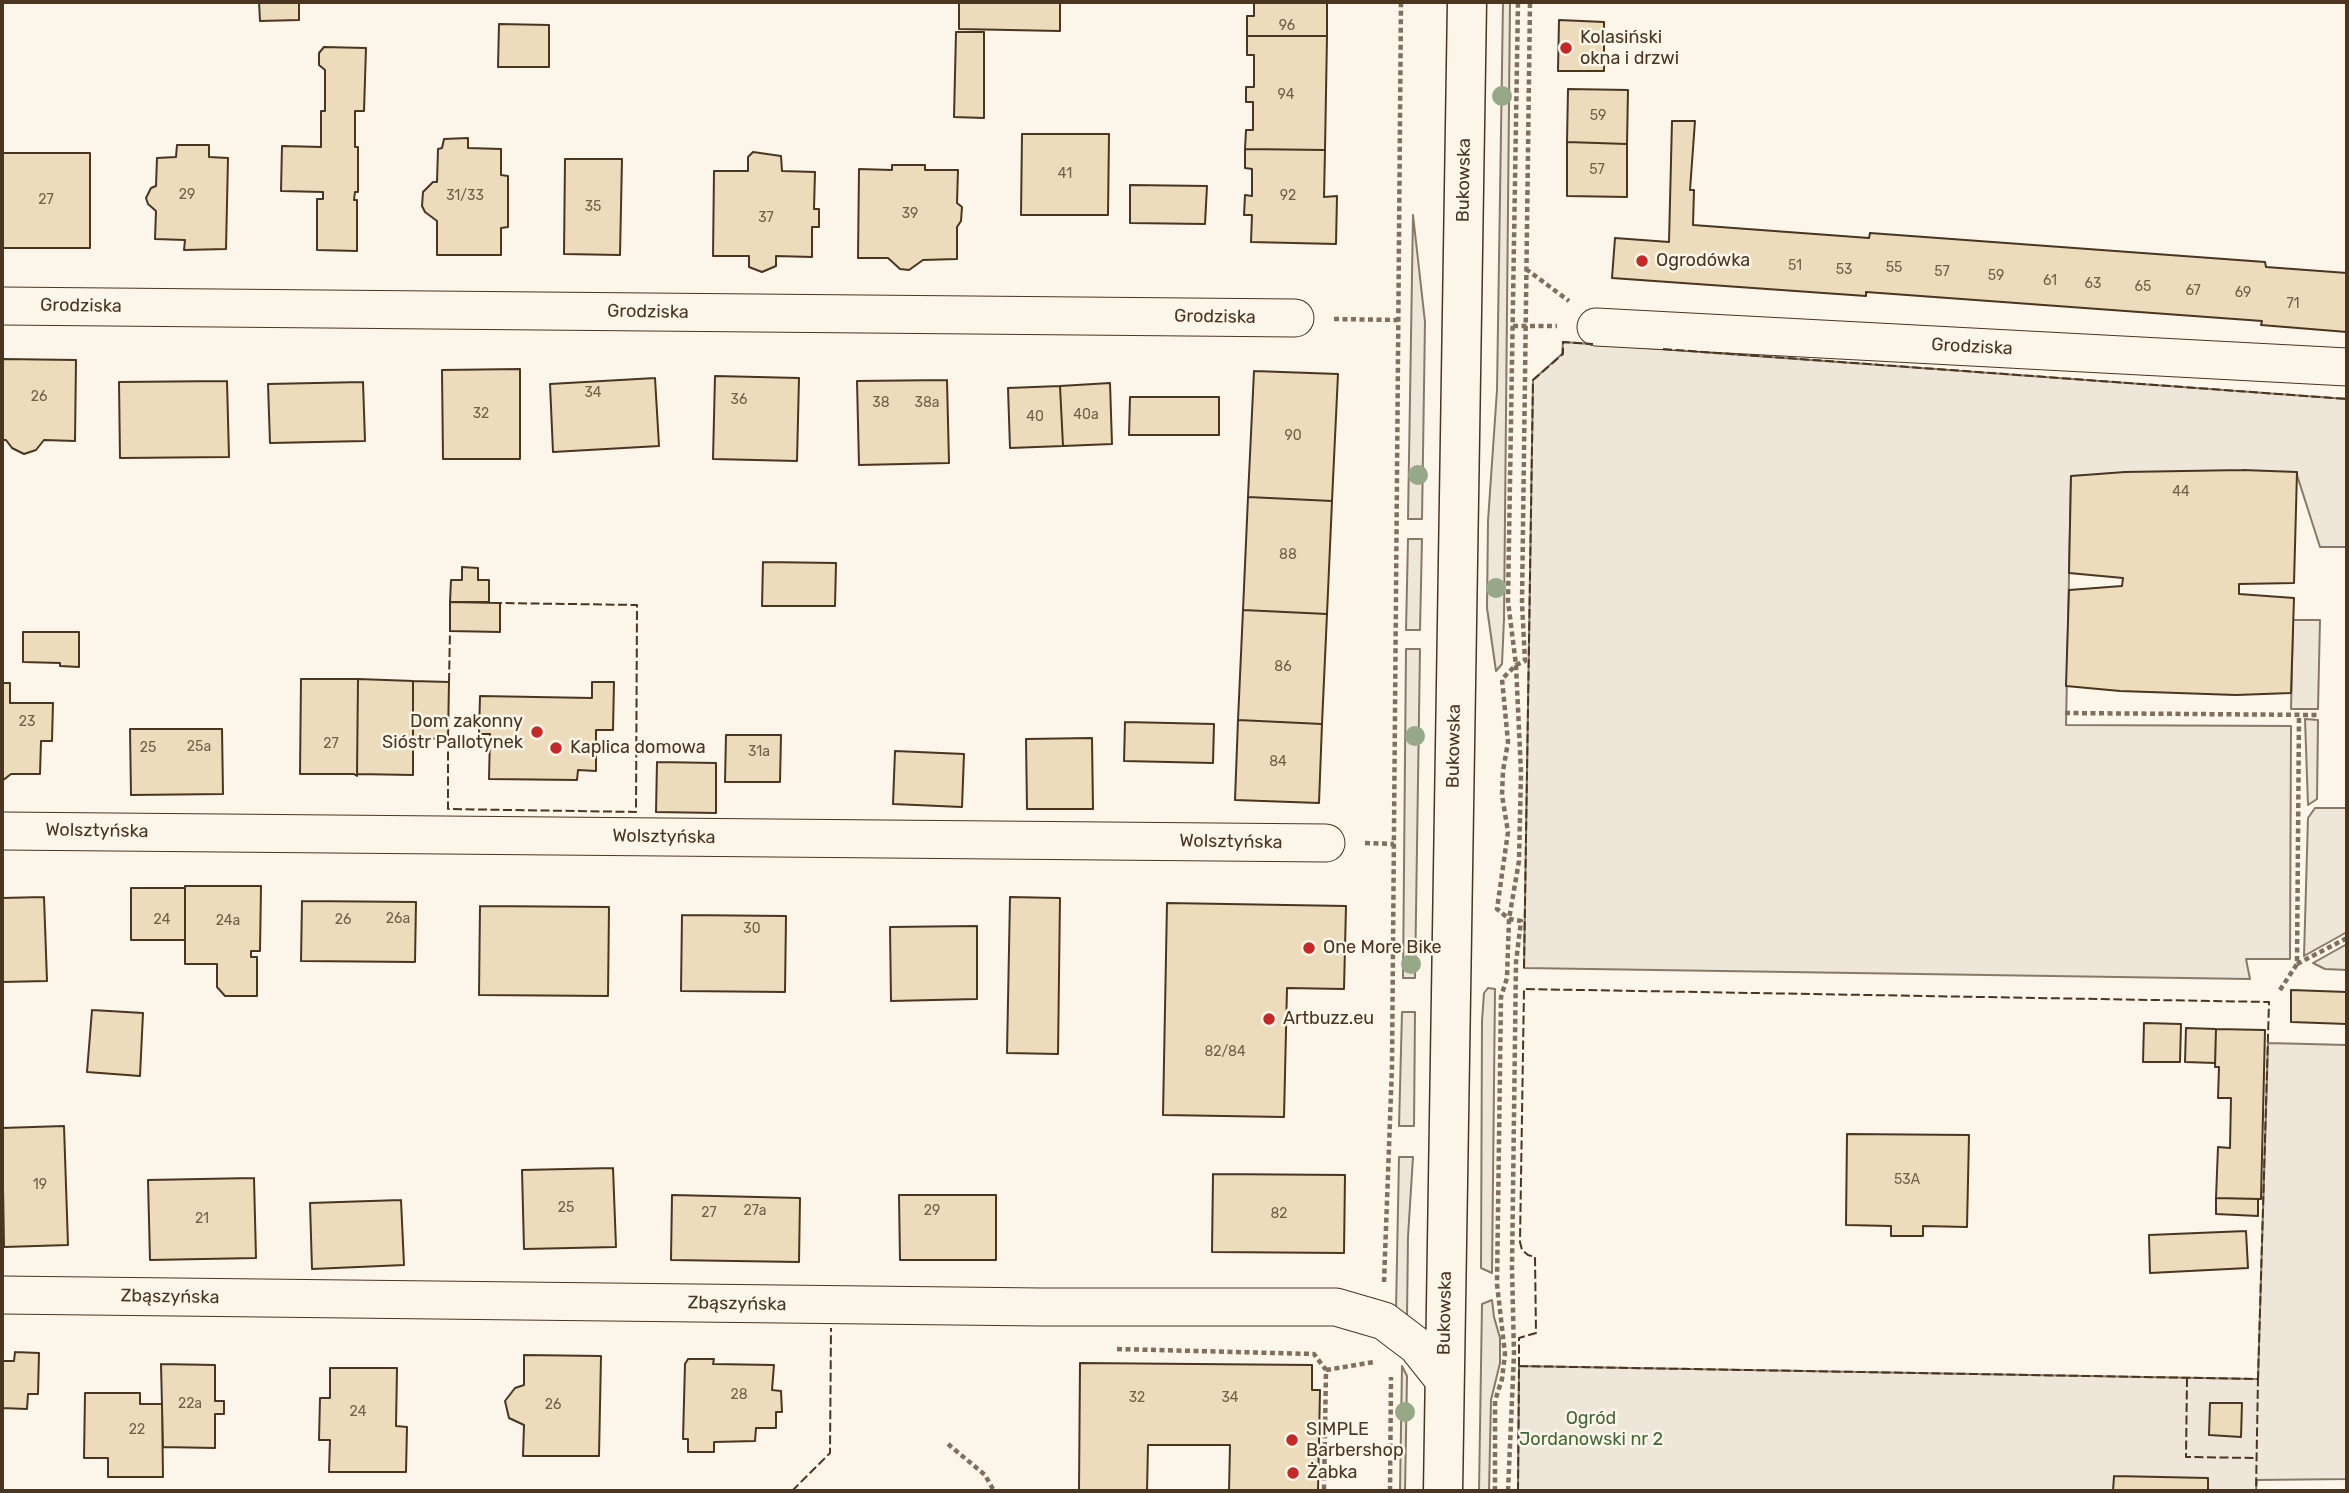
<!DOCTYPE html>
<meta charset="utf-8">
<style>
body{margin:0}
#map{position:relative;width:2349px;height:1493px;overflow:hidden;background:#fbf6e9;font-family:Rubik,sans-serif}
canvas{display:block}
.frame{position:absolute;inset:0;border:4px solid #4a3520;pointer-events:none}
</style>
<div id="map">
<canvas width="2349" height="1493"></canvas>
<div class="frame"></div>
</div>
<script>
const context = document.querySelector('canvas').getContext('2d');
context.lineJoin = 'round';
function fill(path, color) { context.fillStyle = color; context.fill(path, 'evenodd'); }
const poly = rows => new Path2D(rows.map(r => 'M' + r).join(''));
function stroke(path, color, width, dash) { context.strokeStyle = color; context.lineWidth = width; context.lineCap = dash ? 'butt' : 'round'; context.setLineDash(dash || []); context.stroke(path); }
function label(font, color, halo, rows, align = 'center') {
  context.font = font + ' Rubik,sans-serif'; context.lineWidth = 5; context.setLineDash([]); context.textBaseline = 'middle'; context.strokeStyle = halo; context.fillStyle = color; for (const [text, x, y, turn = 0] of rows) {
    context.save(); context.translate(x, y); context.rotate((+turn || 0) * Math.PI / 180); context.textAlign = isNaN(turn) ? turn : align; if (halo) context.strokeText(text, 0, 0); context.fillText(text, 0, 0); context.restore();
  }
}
const green = poly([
 [1503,2,1510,2,1504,619,1502,664,1496,671,1487,608,1488,521,1497,390,1503,2],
 [1413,215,1425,322,1422,519,1408,519,1413,215],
 [1563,342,2347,399,2347,547,2320,547,2296,472,2071,476,2066,725,2291,726,2290,959,2246,959,2250,979,1524,968,1533,380,1562,354,1563,342],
 [1408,539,1422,539,1420,630,1406,630,1408,539],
 [2293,620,2320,620,2318,709,2291,709,2293,620],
 [1406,649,1420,649,1415,978,1403,978,1406,649],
 [2305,719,2318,720,2317,799,2308,805,2305,719],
 [2315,808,2347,808,2347,932,2304,956,2308,818,2315,808],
 [2347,944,2347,970,2325,969,2313,963,2347,944],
 [1488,988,1495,989,1492,1273,1481,1268,1482,1021,1484,993,1488,988],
 [1402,1012,1415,1012,1414,1126,1399,1126,1402,1012],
 [2268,1043,2347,1045,2347,1479,2257,1480,2256,1491,1518,1491,1519,1366,2258,1379,2268,1043],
 [1399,1157,1413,1157,1408,1237,1407,1318,1396,1310,1399,1157],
 [1492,1300,1494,1317,1500,1338,1500,1363,1491,1400,1489,1491,1479,1491,1482,1304,1492,1300],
 [1402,1366,1407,1376,1405,1491,1400,1491,1402,1366]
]);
fill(green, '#ede6d9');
stroke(green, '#887966', 2);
const building = poly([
 [259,2,299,2,299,20,260,21,259,2],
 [959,2,1060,2,1060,31,959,29,959,2],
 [1254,2,1327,2,1327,36,1247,36,1247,16,1254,16,1254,2],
 [1559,20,1604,22,1604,71,1558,71,1559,20],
 [499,24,549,25,549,67,498,67,499,24],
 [956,32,984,32,984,118,954,117,956,32],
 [1247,36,1327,36,1325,150,1245,149,1246,130,1253,130,1253,102,1246,102,1246,87,1254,87,1254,55,1247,55,1247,36],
 [324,47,366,48,364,111,355,111,355,147,358,147,358,192,355,192,354,200,357,200,357,251,317,250,317,199,323,199,323,192,281,191,282,146,321,147,321,111,325,111,325,70,319,65,319,53,324,47],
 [1568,89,1628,90,1627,144,1567,142,1568,89],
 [1672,121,1695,121,1690,190,1694,190,1693,225,1869,238,1870,233,2265,262,2266,267,2347,273,2347,332,2261,325,2262,321,1866,292,1866,296,1612,278,1615,238,1669,242,1672,121],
 [1022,134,1109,134,1108,215,1021,215,1022,134],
 [468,138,468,148,501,149,501,175,508,176,508,227,501,228,501,255,437,255,437,221,425,212,422,206,423,192,433,182,437,182,438,149,442,148,444,139,468,138],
 [1567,142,1627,144,1627,197,1567,196,1567,142],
 [177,145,209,145,209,157,228,158,226,249,184,250,185,240,155,239,156,211,148,204,146,198,151,188,156,186,157,158,176,157,177,145],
 [1245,149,1325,150,1324,197,1337,196,1336,244,1251,242,1252,215,1244,215,1245,195,1252,196,1252,169,1245,168,1245,149],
 [753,152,781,156,782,171,815,172,814,209,819,209,819,227,812,227,812,257,776,256,776,266,762,272,749,267,749,256,713,256,714,171,748,171,748,157,753,152],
 [2,153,90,153,90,248,2,248,2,153],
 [565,159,622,159,620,255,564,254,565,159],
 [892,165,925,165,925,170,958,170,957,203,962,207,961,221,957,227,957,259,923,260,909,270,900,269,888,258,858,258,859,169,892,170,892,165],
 [1130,185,1207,186,1205,224,1130,223,1130,185],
 [2,359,76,360,75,441,44,440,36,450,24,454,12,448,6,440,2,440,2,359],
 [520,369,520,459,443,459,442,370,520,369],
 [1254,371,1338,374,1332,501,1248,497,1254,371],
 [715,376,799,378,797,461,713,459,715,376],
 [655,378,659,446,553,452,550,384,655,378],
 [947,380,949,463,859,465,857,381,947,380],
 [227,381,229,457,120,458,119,382,227,381],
 [363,382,365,441,270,443,268,384,363,382],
 [1110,383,1112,444,1063,446,1060,386,1110,383],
 [1060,386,1063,446,1010,448,1008,388,1060,386],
 [1130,397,1219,397,1219,435,1129,435,1130,397],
 [2243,470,2297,472,2294,583,2239,584,2239,594,2294,598,2291,693,2236,695,2120,691,2066,686,2069,590,2122,586,2123,578,2069,573,2071,476,2125,472,2243,470],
 [1248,497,1332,501,1327,614,1243,610,1248,497],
 [763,562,836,563,835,606,762,606,763,562],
 [462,567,478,568,478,580,489,580,489,602,450,602,451,580,462,580,462,567],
 [450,602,500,603,500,632,450,631,450,602],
 [1243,610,1327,614,1322,724,1238,720,1243,610],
 [23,632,79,632,79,667,60,666,60,663,23,662,23,632],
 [301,679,358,679,357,776,354,774,300,774,301,679],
 [358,679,413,681,413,775,357,774,358,679],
 [413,681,449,682,448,739,413,738,413,681],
 [592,682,614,682,613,730,596,730,596,771,578,770,577,780,489,779,490,734,479,734,480,696,592,698,592,682],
 [2,683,10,683,10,703,53,703,52,741,41,741,40,774,11,774,2,781,2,683],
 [1238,720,1322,724,1319,803,1235,800,1238,720],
 [1125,722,1214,724,1213,763,1124,761,1125,722],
 [130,729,222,729,223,794,131,795,130,729],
 [726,735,781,735,780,782,725,782,726,735],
 [1092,738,1093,809,1027,809,1026,739,1092,738],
 [895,751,964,754,962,807,893,804,895,751],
 [657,762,716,763,716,813,656,812,657,762],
 [185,886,261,886,260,951,251,951,251,957,257,957,257,996,225,996,217,987,217,964,185,964,185,886],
 [131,888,185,888,185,940,131,940,131,888],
 [44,897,47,981,2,982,2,898,44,897],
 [1010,897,1060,898,1058,1054,1007,1053,1010,897],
 [302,901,416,902,415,962,301,961,302,901],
 [1167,903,1346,906,1344,989,1287,988,1284,1117,1163,1115,1167,903],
 [480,906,609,907,608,996,479,995,480,906],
 [682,915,786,916,785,992,681,991,682,915],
 [977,926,977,999,891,1001,890,927,977,926],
 [2291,990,2347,992,2347,1024,2291,1022,2291,990],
 [92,1010,143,1013,140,1076,87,1072,92,1010],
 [2144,1023,2181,1024,2180,1062,2143,1062,2144,1023],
 [2186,1028,2216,1029,2215,1063,2185,1062,2186,1028],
 [2216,1029,2265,1030,2261,1199,2216,1198,2218,1147,2230,1148,2231,1098,2218,1098,2219,1067,2215,1067,2216,1029],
 [64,1126,68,1245,4,1247,2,1128,64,1126],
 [1847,1134,1969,1135,1967,1227,1923,1226,1923,1236,1891,1236,1891,1226,1846,1225,1847,1134],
 [613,1168,616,1247,524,1249,522,1170,613,1168],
 [1213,1174,1345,1175,1344,1253,1212,1252,1213,1174],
 [254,1178,256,1258,150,1260,148,1180,254,1178],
 [672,1195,800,1198,799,1262,671,1260,672,1195],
 [899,1195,996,1195,996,1260,900,1260,899,1195],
 [2216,1198,2258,1199,2258,1216,2216,1214,2216,1198],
 [401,1200,404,1265,312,1269,310,1203,401,1200],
 [2246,1231,2248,1268,2150,1273,2149,1235,2246,1231],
 [15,1352,39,1353,38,1394,28,1394,27,1409,2,1408,2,1417,2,1361,14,1361,15,1352],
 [524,1355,601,1356,599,1456,523,1456,524,1425,509,1418,505,1401,515,1388,524,1385,524,1355],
 [688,1359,714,1359,713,1364,774,1365,772,1390,781,1391,782,1412,776,1412,776,1428,756,1428,755,1441,714,1442,714,1452,688,1452,688,1439,683,1439,685,1364,688,1359],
 [1080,1363,1312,1365,1312,1390,1320,1390,1318,1491,1229,1491,1230,1445,1148,1445,1147,1491,1079,1491,1080,1363],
 [161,1364,215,1365,215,1401,224,1401,224,1414,215,1414,215,1448,163,1447,161,1364],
 [330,1368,397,1368,396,1426,407,1427,406,1472,329,1472,330,1440,319,1440,320,1398,330,1398,330,1368],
 [85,1393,140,1393,140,1404,162,1404,163,1477,108,1477,108,1458,84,1458,85,1393],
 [2210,1403,2242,1403,2241,1437,2209,1435,2210,1403],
 [2114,1476,2208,1478,2208,1491,2113,1491,2114,1476]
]);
fill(building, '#ecdcbc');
stroke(building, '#4a3520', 2);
const street = poly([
 [2,306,1295,318],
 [1596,327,2347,367],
 [2,831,1326,843],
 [2,1295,1041,1307,1336,1307,1384,1321,1417,1346,1444,1380]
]);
const secondary = poly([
 [1443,1491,1467,2]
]);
stroke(street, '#4a3520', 39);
stroke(secondary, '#4a3520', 41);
stroke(poly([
 [1526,269,1569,301],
 [1334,319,1398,320],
 [1513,326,1557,326],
 [2065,713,2318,715],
 [1365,843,1394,844],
 [2297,964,2347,938],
 [2280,990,2297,964,2299,715],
 [1384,1282,1392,1066,1401,2],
 [1117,1349,1314,1354,1326,1370,1324,1491],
 [1326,1370,1374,1362],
 [948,1444,985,1475,994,1491],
 [1390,1491,1391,1377],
 [1495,1491,1495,1401,1502,1379,1505,1354,1497,1284,1501,997,1507,978,1509,919,1519,861,1521,773,1516,665,1508,601,1518,2],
 [1508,1491,1514,1354,1512,1268,1516,962,1521,921,1509,919,1497,909,1508,832,1502,795,1503,771,1508,742,1502,679,1516,665,1525,661,1522,603,1530,2]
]), '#7f6f5c', 4.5, [5, 3.5]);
stroke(street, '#fbf6e9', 37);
stroke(secondary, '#fbf6e9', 38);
stroke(poly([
 [1663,349,2347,399],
 [449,682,450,631],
 [448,739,448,809,636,812,637,605,500,603],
 [1524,968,1533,380,1563,354,1563,342,1593,344],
 [1519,1366,1519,1338,1536,1333,1535,1257,1528,1255,1522,1250,1520,1242,1524,989,2269,1002,2258,1379],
 [2187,1378,2186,1457,2257,1458],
 [792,1491,830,1453,831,1328],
 [1518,1491,1519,1366,2258,1379,2256,1491]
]), '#4a3520', 2, [9, 3.5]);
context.fillStyle = '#96a887';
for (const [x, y] of [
 [1502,96],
 [1418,475],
 [1496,588],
 [1415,736],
 [1411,964],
 [1405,1412]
]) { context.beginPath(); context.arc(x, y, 10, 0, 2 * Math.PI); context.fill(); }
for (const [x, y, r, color] of [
 [1566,48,7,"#c62828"],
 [1642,261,7,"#c62828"],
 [537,732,7,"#c62828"],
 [556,748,7,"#c62828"],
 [1309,948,7,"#c62828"],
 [1269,1019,7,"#c62828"],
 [1292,1440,7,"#c62828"],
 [1293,1473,7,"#c62828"]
]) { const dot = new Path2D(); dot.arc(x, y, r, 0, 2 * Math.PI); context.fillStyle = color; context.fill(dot); stroke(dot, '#fbf6e9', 2.5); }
label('14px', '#725f47', null, [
 ["96",1287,26],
 ["94",1286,95],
 ["59",1598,116],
 ["57",1597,170],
 ["41",1065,174],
 ["29",187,195],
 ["31/33",465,196],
 ["92",1288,196],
 ["27",46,200],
 ["35",593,207],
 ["39",910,214],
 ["37",766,218],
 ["51",1795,266],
 ["55",1894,268],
 ["53",1844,270],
 ["57",1942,272],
 ["59",1996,276],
 ["61",2050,281],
 ["63",2093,284],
 ["65",2143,287],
 ["67",2193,291],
 ["69",2243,293],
 ["71",2293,304],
 ["34",593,393],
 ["26",39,397],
 ["36",739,400],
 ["38",881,403],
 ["38a",927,403],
 ["32",481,414],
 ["40a",1086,415],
 ["40",1035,417],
 ["90",1293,436],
 ["44",2181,492],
 ["88",1288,555],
 ["86",1283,667],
 ["23",27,722],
 ["27",331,744],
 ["25a",199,747],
 ["25",148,748],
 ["31a",759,752],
 ["84",1278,762],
 ["26a",398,919],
 ["24",162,920],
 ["26",343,920],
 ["24a",228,921],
 ["30",752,929],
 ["82/84",1225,1052],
 ["53A",1907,1180],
 ["19",40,1185],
 ["25",566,1208],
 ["27a",755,1211],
 ["29",932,1211],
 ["27",709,1213],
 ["82",1279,1214],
 ["21",202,1219],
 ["28",739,1395],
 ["32",1137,1398],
 ["34",1230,1398],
 ["22a",190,1404],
 ["26",553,1405],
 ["24",358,1412],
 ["22",137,1430]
]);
label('18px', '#4a3520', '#fbf6e9', [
 ["Kolasiński",1580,38],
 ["okna i drzwi",1580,59],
 ["Ogrodówka",1656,261],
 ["Dom zakonny",523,722,"right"],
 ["Sióstr Pallotynek",523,743,"right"],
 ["Kaplica domowa",570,748],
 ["One More Bike",1323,948],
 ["Artbuzz.eu",1283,1019],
 ["SIMPLE",1306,1430],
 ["Barbershop",1306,1451],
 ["Żabka",1307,1473]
], 'left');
label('18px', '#4a3520', '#fbf6e9', [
 ["Bukowska",1464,180,-89],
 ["Grodziska",81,306,1],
 ["Grodziska",648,312,1],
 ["Grodziska",1215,317,1],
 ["Grodziska",1972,347,3],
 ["Bukowska",1454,746,-89],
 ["Wolsztyńska",97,831,1],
 ["Wolsztyńska",664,837,1],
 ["Wolsztyńska",1231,842,1],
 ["Zbąszyńska",170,1297,1],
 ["Zbąszyńska",737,1304,1],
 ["Bukowska",1445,1313,-89]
]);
label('18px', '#436837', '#fbf6e9', [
 ["Ogród",1591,1419],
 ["Jordanowski nr 2",1591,1440]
]);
</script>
